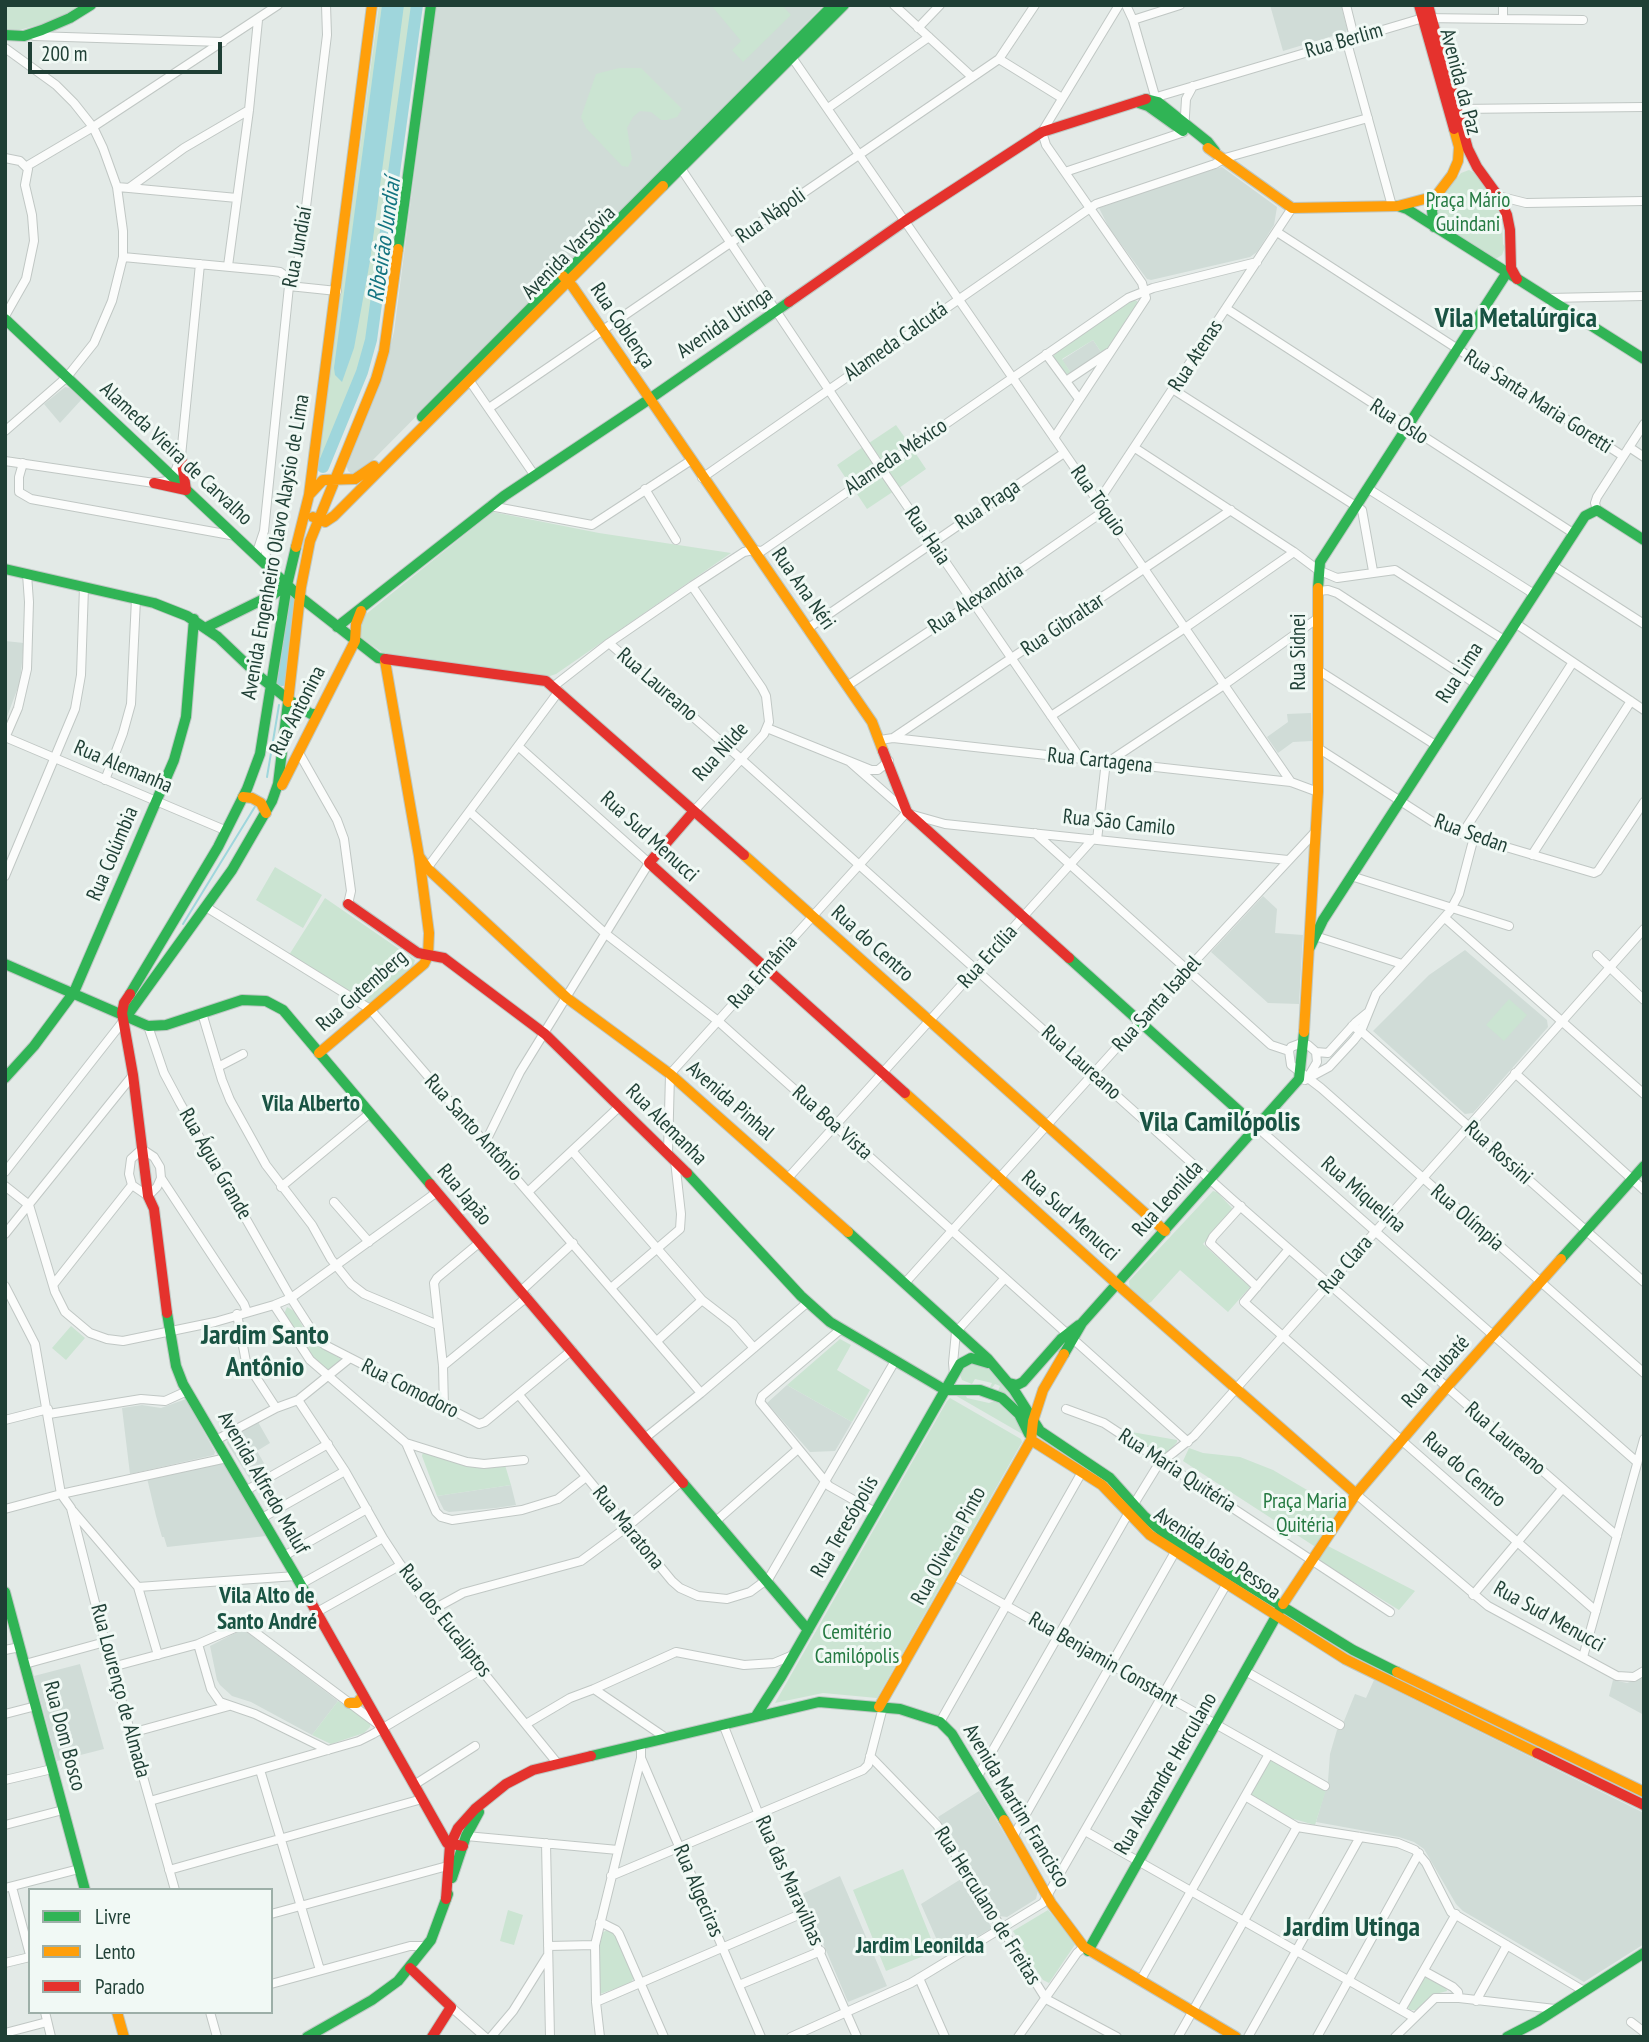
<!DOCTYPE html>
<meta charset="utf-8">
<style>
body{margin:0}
#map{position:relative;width:1649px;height:2042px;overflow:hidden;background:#e3eae7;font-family:"PT Sans Narrow",sans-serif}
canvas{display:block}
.frame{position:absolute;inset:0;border:7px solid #1f3f35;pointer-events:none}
.legend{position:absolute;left:28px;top:1888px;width:245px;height:126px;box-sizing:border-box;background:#f1f9f5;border:2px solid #9dafa8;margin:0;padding:9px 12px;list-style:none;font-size:21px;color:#1f3f35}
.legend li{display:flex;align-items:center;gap:14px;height:35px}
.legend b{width:35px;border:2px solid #9dafa8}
.scale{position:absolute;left:28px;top:42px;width:194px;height:32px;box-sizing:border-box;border:4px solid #1f3f35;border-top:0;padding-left:9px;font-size:21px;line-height:24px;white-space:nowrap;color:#1f3f35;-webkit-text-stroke:5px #f1f9f5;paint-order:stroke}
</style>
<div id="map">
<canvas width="1649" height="2042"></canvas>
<div class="frame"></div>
<ul class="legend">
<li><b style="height:9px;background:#30b455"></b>Livre</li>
<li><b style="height:9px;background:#ff9f0a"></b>Lento</li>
<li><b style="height:9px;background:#e5322d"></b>Parado</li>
</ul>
<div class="scale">200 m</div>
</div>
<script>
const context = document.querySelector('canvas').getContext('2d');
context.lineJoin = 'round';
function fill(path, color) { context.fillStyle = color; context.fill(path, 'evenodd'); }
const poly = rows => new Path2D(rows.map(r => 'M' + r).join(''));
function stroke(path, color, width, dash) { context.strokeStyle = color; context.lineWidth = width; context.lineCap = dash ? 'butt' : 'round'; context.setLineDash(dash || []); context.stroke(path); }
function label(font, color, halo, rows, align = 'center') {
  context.font = font + ' "PT Sans Narrow",sans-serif'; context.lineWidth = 6; context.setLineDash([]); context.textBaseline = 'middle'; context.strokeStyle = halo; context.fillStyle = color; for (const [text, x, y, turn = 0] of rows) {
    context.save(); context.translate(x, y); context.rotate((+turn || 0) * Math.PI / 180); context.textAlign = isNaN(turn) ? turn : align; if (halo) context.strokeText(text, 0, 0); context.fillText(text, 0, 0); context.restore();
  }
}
fill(poly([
 [436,5,824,5,362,471,352,474,348,471,346,464,381,379,394,332],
 [1270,5,1341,5,1347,29,1346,32,1283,51],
 [1222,167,1277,207,1274,225,1257,252,1250,257,1151,280,1147,279,1109,228,1099,208,1100,206,1130,193],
 [1093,340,1101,352,1071,373,1062,360],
 [65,387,70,388,82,399,60,423,44,404],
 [5,641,24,643,20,682,5,722],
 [1311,713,1312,741,1293,742,1278,753,1267,737,1288,722,1287,714],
 [1263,896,1277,909,1275,933,1303,935,1299,1004,1268,1003,1211,952],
 [1465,950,1547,1020,1548,1027,1473,1113,1465,1114,1373,1031,1429,975],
 [787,1385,852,1422,835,1451,810,1452,767,1403],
 [186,1399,215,1452,214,1455,130,1474,122,1408,142,1405,161,1408],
 [258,1422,270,1443,257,1451,268,1470,251,1481,227,1443,228,1439],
 [219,1462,225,1465,266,1536,167,1547,164,1537,162,1537,156,1516,147,1478],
 [511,1485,516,1505,496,1508,449,1512,444,1510,437,1496],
 [243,1629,338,1701,312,1735,251,1702,232,1696,220,1685,217,1680,210,1646],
 [80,1664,104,1749,57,1761,34,1676],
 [1644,1677,1644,1715,1609,1696,1613,1680,1627,1683],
 [1374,1680,1644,1813,1644,1944,1584,1982,1463,1911,1456,1904,1424,1849,1414,1842,1399,1837,1316,1822,1328,1781,1330,1754,1337,1730,1344,1721,1355,1694,1366,1698],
 [979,1791,1038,1890,1036,1899,1007,1917,999,1916,996,1913,938,1817],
 [840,1876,887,1986,848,2002,802,1894],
 [961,1879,992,1928,944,1956,921,1904]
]), '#d0dcd7');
fill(poly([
 [5,5,83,5,61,19,19,30,5,30],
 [379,5,414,5,366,346,361,369,321,464,318,464],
 [711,5,782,5,791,15,743,62,732,50,741,41],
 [619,68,641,68,682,109,677,117,667,120,661,120,651,112,640,111,633,117,627,128,632,159,628,167,622,166,586,128,581,117,596,74],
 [1469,170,1475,173,1486,188,1486,192,1498,210,1502,221,1503,244,1505,247,1502,255,1497,258,1491,259,1440,224,1437,219,1437,206,1441,199,1461,173],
 [1133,300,1137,301,1138,305,1109,348,1071,375,1066,374,1053,358,1055,353],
 [1093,340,1101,352,1071,373,1062,359],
 [896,425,908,442,886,458,881,459,869,443],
 [863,447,874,466,849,483,837,465],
 [914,451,926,469,899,488,888,470],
 [879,476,883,477,894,491,867,509,855,491],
 [493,512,599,533,731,553,556,674,550,676,389,657,360,637,360,621,365,615],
 [275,867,322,895,303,928,256,900],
 [325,898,415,960,413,968,369,1004,289,955],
 [1509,999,1527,1015,1504,1041,1486,1025],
 [1213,1191,1217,1192,1232,1208,1231,1213,1203,1244,1250,1287,1228,1312,1180,1270,1151,1302,1147,1304,1130,1290,1129,1281],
 [287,1307,294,1311,311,1341,343,1360,331,1370,327,1371,311,1357,284,1314],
 [71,1326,85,1338,66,1360,52,1348],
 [840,1339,851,1345,837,1370,870,1390,852,1422,787,1385],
 [972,1361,984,1364,992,1371,1001,1380,1020,1407,998,1391,1000,1386,995,1384,992,1388,990,1387,992,1383,975,1379,972,1384,962,1380,960,1375,962,1368],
 [953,1394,965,1394,967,1398,989,1403,997,1400,1017,1418,1024,1435],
 [950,1398,1021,1439,1022,1442,877,1698,823,1693,775,1703,947,1401],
 [1126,1431,1177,1440,1177,1442,1166,1455,1160,1455],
 [1189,1448,1203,1453,1240,1457,1273,1470,1331,1504,1342,1504,1318,1545,1314,1546,1183,1461],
 [423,1452,505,1465,511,1485,437,1496,422,1456],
 [1326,1545,1415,1591,1399,1610,1316,1559],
 [338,1701,370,1722,370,1727,364,1733,331,1744,312,1735],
 [1269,1761,1274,1761,1326,1790,1315,1825,1290,1818,1251,1796,1251,1793],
 [903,1869,936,1951,886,1971,853,1890],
 [508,1910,523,1915,514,1945,500,1941],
 [1048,1910,1076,1943,1049,1983,1043,1980,1025,1954,1027,1953,1013,1931],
 [608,1930,616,1935,634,1977,631,1983,600,1994,599,1943,603,1932],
 [1425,1977,1446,1987,1447,1991,1432,1995,1416,2010,1409,2010,1408,2006]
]), '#cbe4d2');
fill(poly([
 [382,5,404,5,370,261,354,348,342,382,335,375,334,368]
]), '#9fd6dc');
stroke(poly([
 [267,777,279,705],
 [183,924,256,805]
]), '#9fd6dc', 2);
stroke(poly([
 [323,467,362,372,371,340,417,5],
 [282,680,292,601]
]), '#9fd6dc', 12);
const street = poly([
 [894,5,971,76],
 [1126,5,1133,20,1155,96],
 [1346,5,1354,37],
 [1503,5,1503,18],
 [1133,20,1180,5],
 [918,28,940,5],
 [34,36,223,42],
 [1346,39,1392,206],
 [5,48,56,85,74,103,93,127,103,148,117,187,123,231,123,257,112,301,94,343,67,377,5,431],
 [789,53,1291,782],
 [999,59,1062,98],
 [1150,99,1423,18,1583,20],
 [828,108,929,37],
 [1457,109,1644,107],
 [5,158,20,161,28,169,25,185,32,215,34,241,26,279,5,316],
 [678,164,881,468,1080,758],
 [27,166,93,127,278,5],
 [1065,172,1184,132,1186,99,1193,86],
 [117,187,129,188,184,148,249,110],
 [129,188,237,198],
 [1498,196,1526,203,1644,201],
 [1277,232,1623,456],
 [123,257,273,271,280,272,288,278],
 [228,266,249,110,258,20],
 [289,286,337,291],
 [1549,298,1644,296],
 [1227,309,1573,533],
 [1046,354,1079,399],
 [467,377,535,476],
 [1066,381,1108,353],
 [1174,390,1362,510,1373,571],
 [489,408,999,59,1035,5],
 [1054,438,1146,298,1142,283,1046,145,1042,132,1119,5],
 [1629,447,1644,457],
 [1135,448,1294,552,1318,570,1337,578,1395,570,1504,640],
 [5,461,154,483,167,481,173,477,181,456,200,264],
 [23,463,19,477,19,492,31,499,236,536],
 [702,478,1096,204,1215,164,1225,158,1368,118],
 [1367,488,1534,594],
 [645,489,676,540],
 [1098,502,1292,208],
 [490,506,592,525,690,461],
 [1597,510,1595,503,1597,497,1644,424],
 [264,537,267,566],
 [256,555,264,531,289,286,288,278,297,265,301,248,327,35,326,5],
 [1552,565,1644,624],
 [692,586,762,688,766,696,769,722,764,734,694,811],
 [1318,591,1328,590,1337,593,1476,684],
 [1515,623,1644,710],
 [807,629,1064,453],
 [609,643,741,759,1233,1200,1617,1536],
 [1318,670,1437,746],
 [554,686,609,643,692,586,744,552,753,550,762,551,1128,298,1153,288,1257,262],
 [847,686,973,602,1104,511],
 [1051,716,1185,628,1294,552],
 [767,728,871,770,878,770,889,761],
 [5,737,227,831],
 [5,738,18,708,27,669,29,602,27,574],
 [893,738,1231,510],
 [880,740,893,738,1291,782,1318,792],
 [1318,748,1433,822,1462,834,1594,873,1598,871,1644,802],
 [299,753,337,820,344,839,351,891,348,904],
 [1108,762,1224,685,1318,618],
 [105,780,123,733,131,704,136,599],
 [470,812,606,934,718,1021,1188,1442],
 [913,815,945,824,1288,860],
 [1035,833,1271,1045,1289,1051],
 [1462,834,1573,662],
 [1097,840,1106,761],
 [1532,855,1631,701],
 [425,871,559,691],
 [5,876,75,709,81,675,84,587],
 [1351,876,1509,926],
 [206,907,370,1009,701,1393],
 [1445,918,1644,1094],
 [1315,936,1402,964],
 [1597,955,1644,1000],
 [202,1013,222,1080,230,1100,266,1165,312,1225,331,1259,351,1284,364,1294,438,1325],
 [148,1026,164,1073,180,1103,291,1298,318,1340,325,1345,479,1424,485,1422,572,1350],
 [1352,1026,1361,1031,1644,1282],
 [1289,1051,1291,1065,1321,1088,1644,1373],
 [1289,1051,1291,1047,1299,1044,1308,1045,1316,1052,1317,1062,1307,1079],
 [1316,1052,1328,1053,1356,1022,1367,1013],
 [218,1067,243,1054],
 [1515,1073,1644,1190],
 [1305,1080,1329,1067,1354,1040,1361,1031,1376,994,1450,911,1459,894,1474,837],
 [1258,1128,1637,1462],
 [486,1141,520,1072,649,863,518,746],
 [142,1149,154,1157,160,1167,161,1178,157,1187,148,1196,132,1185,129,1174,131,1159,142,1149],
 [573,1152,702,1300,733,1324,754,1348],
 [668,1153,670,1074,907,812,850,762],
 [5,1172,124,1020],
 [161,1178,244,1304,247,1312],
 [788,1178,1093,839],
 [5,1186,29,1205,55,1292,65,1312,90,1333,107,1339,123,1341,215,1322,274,1305,291,1298,437,1192],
 [281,1187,369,1114],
 [529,1191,620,1106],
 [334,1202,369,1242],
 [1241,1206,1213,1237,1210,1243,1257,1287],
 [5,1234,133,1075],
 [1289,1249,1244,1302,1596,1611],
 [905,1283,1182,975,1316,831],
 [53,1285,132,1185],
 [5,1286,35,1344,61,1494,71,1508,105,1642,175,1890],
 [611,1288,680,1229,681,1214,675,1161],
 [522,1290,573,1243],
 [274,1305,310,1360,406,1443,436,1512,441,1517,452,1520,522,1510,558,1499,586,1477],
 [237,1314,246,1362,276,1408],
 [841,1329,762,1396,760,1402,829,1486,875,1512],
 [657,1341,702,1300],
 [443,1366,527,1297],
 [954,1374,953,1363,956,1332,1005,1278],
 [519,1395,672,1581,680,1588,698,1596,727,1599,750,1592,769,1578,895,1361],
 [298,1400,345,1471,383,1538,421,1596,558,1764],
 [444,1407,443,1366,434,1283,437,1278,479,1243],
 [1066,1409,1104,1423,1390,1612],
 [49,1414,141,1399,165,1401,187,1391],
 [5,1420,48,1409],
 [645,1438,701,1393,808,1302],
 [216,1440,276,1408,298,1400,350,1358],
 [406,1443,467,1462,484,1464,524,1460],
 [245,1491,328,1444],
 [1356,1494,1488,1606,1617,1676,1634,1677,1644,1671],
 [1134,1504,1158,1465,1194,1436,1644,929],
 [5,1509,61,1494,227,1458],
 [73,1511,138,1587,158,1655],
 [262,1518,345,1471],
 [716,1521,798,1449],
 [284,1556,367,1509],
 [954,1576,1325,1786],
 [301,1584,383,1538],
 [138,1587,296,1576],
 [1473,1595,1562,1489],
 [432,1610,463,1593,581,1561,627,1527,682,1481],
 [317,1612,401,1565],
 [198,1644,211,1689,220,1702,255,1714,328,1750],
 [5,1650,20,1647],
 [1583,1657,1644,1439],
 [25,1664,105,1642],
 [112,1667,198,1644,244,1624,379,1725],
 [1247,1672,1340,1725],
 [594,1689,666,1738],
 [5,1714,36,1706],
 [940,1722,1082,1472],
 [526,1724,570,1698,594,1689,676,1652,744,1665,774,1663,793,1655],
 [723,1724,759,1815,857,2037],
 [131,1733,229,1706],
 [641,1744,641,1758,761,2037],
 [870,1756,937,1825,1046,1999,1117,2037],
 [260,1770,320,1970],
 [978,1776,1128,1514],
 [5,1780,52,1769],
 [414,1785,475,1746],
 [1245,1796,1297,1827,1398,1843,1415,1850,1426,1863,1451,1912,1584,1991],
 [150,1801,359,1741,373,1734,482,1669],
 [5,1825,63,1810],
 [1085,1831,1413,2017],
 [1014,1835,1175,1552],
 [466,1836,618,1850],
 [546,1843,550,2037],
 [169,1870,422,1799],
 [611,1876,863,1770,868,1765,883,1707],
 [12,1887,30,1955],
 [5,1888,79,1869],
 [271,1914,451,1865],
 [600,1922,616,1930,619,1934,664,2037],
 [548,1946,595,1945],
 [5,1963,30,1957],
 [1424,1971,1453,1987,1458,1992,1459,1998],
 [919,1978,945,2037],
 [1140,1981,1269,1754],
 [271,1984,410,1946,426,1946],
 [739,1985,821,1951],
 [1476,2001,1507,1945],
 [596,2002,803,1913],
 [451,2007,485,2037],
 [1401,2010,1456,1914],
 [45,2012,51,2037],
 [210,2012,217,2037],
 [1631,2022,1644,2032],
 [5,2033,47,2022],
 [491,2037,513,2011,548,1955],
 [600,2037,596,2002,595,1945,641,1758],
 [791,2037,911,1983,1043,1903,1226,1585],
 [1018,2037,1077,1953,1084,1947],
 [1178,2037,1297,1827],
 [1248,2037,1360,1837],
 [1317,2037,1419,1853],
 [1395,2037,1435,1998,1459,1998,1555,2009]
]);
const fast = poly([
 [5,35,24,36,42,30,70,18,91,5],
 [1146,99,1158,102,1208,142,1215,151],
 [1139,103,1148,106,1183,131],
 [663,186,844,5],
 [1398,206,1407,209,1644,359],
 [1434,227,1432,211,1436,196],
 [398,249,431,5],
 [5,319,300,597,378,658,385,659],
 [422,417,833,5],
 [5,569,154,603,187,616,218,637,260,677,289,700,311,714,317,714],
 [1318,588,1320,562,1506,274],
 [207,627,274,594,287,585],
 [337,627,504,496,648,400,789,302],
 [1310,947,1323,920,1585,516,1597,510,1644,540],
 [1069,958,1258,1128],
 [5,964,148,1026,166,1025,242,1000,266,1001,283,1010,430,1184],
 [130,994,218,847,247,789,260,754,287,585,296,547],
 [124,1020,232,870,272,801,278,784,288,702],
 [5,1078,34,1046,74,992,174,760,186,717,194,619],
 [687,1173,801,1296,830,1322,945,1390,980,1390,1002,1398,1019,1414,1029,1434],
 [848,1232,988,1359,1014,1390,1040,1431,1110,1478,1144,1516,1166,1535,1353,1650,1397,1672],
 [1561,1259,1644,1166],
 [167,1313,176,1366,183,1384,308,1597],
 [1064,1354,1082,1323,1299,1079,1304,1032],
 [1009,1383,1017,1385,1023,1382,1061,1339,1079,1325],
 [683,1483,808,1630],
 [5,1592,85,1890],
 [756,1716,781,1677,960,1364,971,1358,988,1363],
 [591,1756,819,1702,900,1709,940,1722,952,1734,1004,1820],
 [452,1878,466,1836,479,1812],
 [1088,1951,1283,1604],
 [307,2037,372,2000,398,1981,431,1940,448,1894],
 [1507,2037,1538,2021,1644,1953]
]);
const slow = poly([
 [1208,148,1292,208,1398,206,1436,196,1452,175,1458,161,1459,147,1454,129],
 [563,276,573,287,872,722,883,751],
 [310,494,323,480,355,479,374,466],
 [313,517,325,522,334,516,663,186],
 [296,547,309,495,372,5],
 [288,702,301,587,310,541,376,379,384,351,398,249],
 [282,785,355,641,356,624,361,611],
 [243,797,252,798,261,803,266,813],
 [744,855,1165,1231],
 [419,856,428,869,567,998,670,1074,848,1232],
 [1304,1032,1318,792,1318,588],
 [319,1053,424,964,428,956,429,933,419,856,385,661],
 [905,1093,1117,1284,1356,1494],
 [1031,1440,1102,1485,1150,1535,1345,1659,1537,1753],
 [1283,1604,1356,1494,1447,1387,1561,1259],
 [1397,1672,1644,1792],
 [349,1703,357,1703,363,1696],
 [879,1707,1031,1440,1033,1421,1043,1390,1064,1354],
 [1004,1820,1051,1903,1084,1947,1236,2037],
 [117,2012,124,2037]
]);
const jam = poly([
 [1419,5,1454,129],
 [1428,5,1468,149,1477,167,1498,196,1507,215,1510,230,1511,268,1517,279],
 [789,302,905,221,1042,132,1146,99],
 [154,483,186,490,181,456],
 [385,659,546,681,744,855],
 [883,751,907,812,1069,958],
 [694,811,649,863,905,1093],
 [348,904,418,953,444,958,545,1034,687,1173],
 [130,994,124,1003,122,1013,133,1075,148,1196,154,1209,167,1313],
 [430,1184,683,1483],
 [308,1597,447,1843,463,1846],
 [1537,1753,1644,1805],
 [446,1899,450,1845,458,1828,475,1809,506,1784,533,1770,591,1756],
 [410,1968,451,2007,432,2037]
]);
stroke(street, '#c0c7c4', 10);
stroke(fast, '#bec8c4', 12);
stroke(slow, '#bec8c4', 12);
stroke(jam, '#bec8c4', 12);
stroke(street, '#fbfcfb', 8);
stroke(fast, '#30b455', 10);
stroke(slow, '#ff9f0a', 10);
stroke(jam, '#e5322d', 10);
label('21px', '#1f3f35', '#f1f9f5', [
 ["Rua Berlim",1344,41,-16],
 ["Avenida da Paz",1460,82,75],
 ["Rua Nápoli",771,216,-35],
 ["Rua Jundiaí",298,247,-79],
 ["Avenida Varsóvia",569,253,-45],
 ["Avenida Utinga",725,323,-34],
 ["Rua Coblença",622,326,56],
 ["Alameda Calcutá",896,342,-35],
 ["Rua Atenas",1196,356,-57],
 ["Rua Santa Maria Goretti",1538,402,33],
 ["Rua Oslo",1399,422,33],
 ["Alameda Vieira de Carvalho",176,454,43],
 ["Alameda México",896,457,-34],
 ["Rua Tóquio",1098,501,55],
 ["Rua Praga",988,505,-34],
 ["Rua Haia",927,536,56],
 ["Avenida Engenheiro Olavo Alaysio de Lima",276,547,-80],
 ["Rua Ana Néri",803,589,55],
 ["Rua Alexandria",976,599,-34],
 ["Rua Gibraltar",1063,625,-34],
 ["Rua Sidnei",1299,652,-90],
 ["Rua Lima",1460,673,-57],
 ["Rua Laureano",657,685,41],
 ["Rua Antonina",298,711,-63],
 ["Rua Nilde",721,752,-48],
 ["Rua Cartagena",1100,761,6],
 ["Rua Alemanha",123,767,23],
 ["Rua São Camilo",1119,823,6],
 ["Rua Sedan",1471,834,20],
 ["Rua Sud Menucci",649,837,42],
 ["Rua Colúmbia",113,854,-67],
 ["Rua do Centro",872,944,42],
 ["Rua Ercília",988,957,-48],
 ["Rua Ermânia",763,972,-48],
 ["Rua Gutemberg",362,991,-41],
 ["Rua Santa Isabel",1157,1004,-48],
 ["Rua Laureano",1081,1063,42],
 ["Avenida Pinhal",730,1101,41],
 ["Rua Boa Vista",832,1123,42],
 ["Rua Alemanha",666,1125,45],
 ["Rua Santo Antônio",473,1128,48],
 ["Rua Rossini",1498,1153,42],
 ["Rua Água Grande",215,1164,60],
 ["Rua Japão",464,1195,50],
 ["Rua Miquelina",1363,1195,41],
 ["Rua Leonilda",1168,1199,-48],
 ["Rua Sud Menucci",1070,1216,42],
 ["Rua Olímpia",1467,1218,41],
 ["Rua Clara",1346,1265,-49],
 ["Rua Taubaté",1436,1372,-48],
 ["Rua Comodoro",410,1389,27],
 ["Rua Laureano",1505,1439,41],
 ["Rua do Centro",1464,1470,41],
 ["Rua Maria Quitéria",1177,1471,33],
 ["Avenida Alfredo Maluf",263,1483,60],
 ["Rua Teresópolis",845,1527,-60],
 ["Rua Maratona",628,1528,51],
 ["Rua Oliveira Pinto",949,1546,-61],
 ["Avenida João Pessoa",1217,1554,34],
 ["Rua Sud Menucci",1549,1617,29],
 ["Rua dos Eucaliptos",445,1621,52],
 ["Rua Benjamin Constant",1103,1660,30],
 ["Rua Lourenço de Almada",120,1691,75],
 ["Rua Dom Bosco",64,1736,75],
 ["Rua Alexandre Herculano",1166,1774,-60],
 ["Avenida Martim Francisco",1016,1806,59],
 ["Rua das Maravilhas",789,1881,66],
 ["Rua Algeciras",698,1891,67],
 ["Rua Herculano de Freitas",987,1906,58]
]);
label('21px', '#257a42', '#f1f9f5', [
 ["Praça Mário",1468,201],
 ["Guindani",1468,225],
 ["Praça Maria",1305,1502],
 ["Quitéria",1305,1526],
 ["Cemitério",857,1633],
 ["Camilópolis",857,1657]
]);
label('italic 23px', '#137481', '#f1f9f5', [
 ["Ribeirão Jundiaí",385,240,-82]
]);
label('bold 23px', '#195343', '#f1f9f5', [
 ["Vila Alberto",311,1104],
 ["Vila Alto de",267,1596],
 ["Santo André",267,1622],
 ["Jardim Leonilda",920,1946]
]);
label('bold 28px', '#195343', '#f1f9f5', [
 ["Vila Metalúrgica",1516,319],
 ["Vila Camilópolis",1220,1123],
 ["Jardim Santo",265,1336],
 ["Antônio",265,1368],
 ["Jardim Utinga",1352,1928]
]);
</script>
